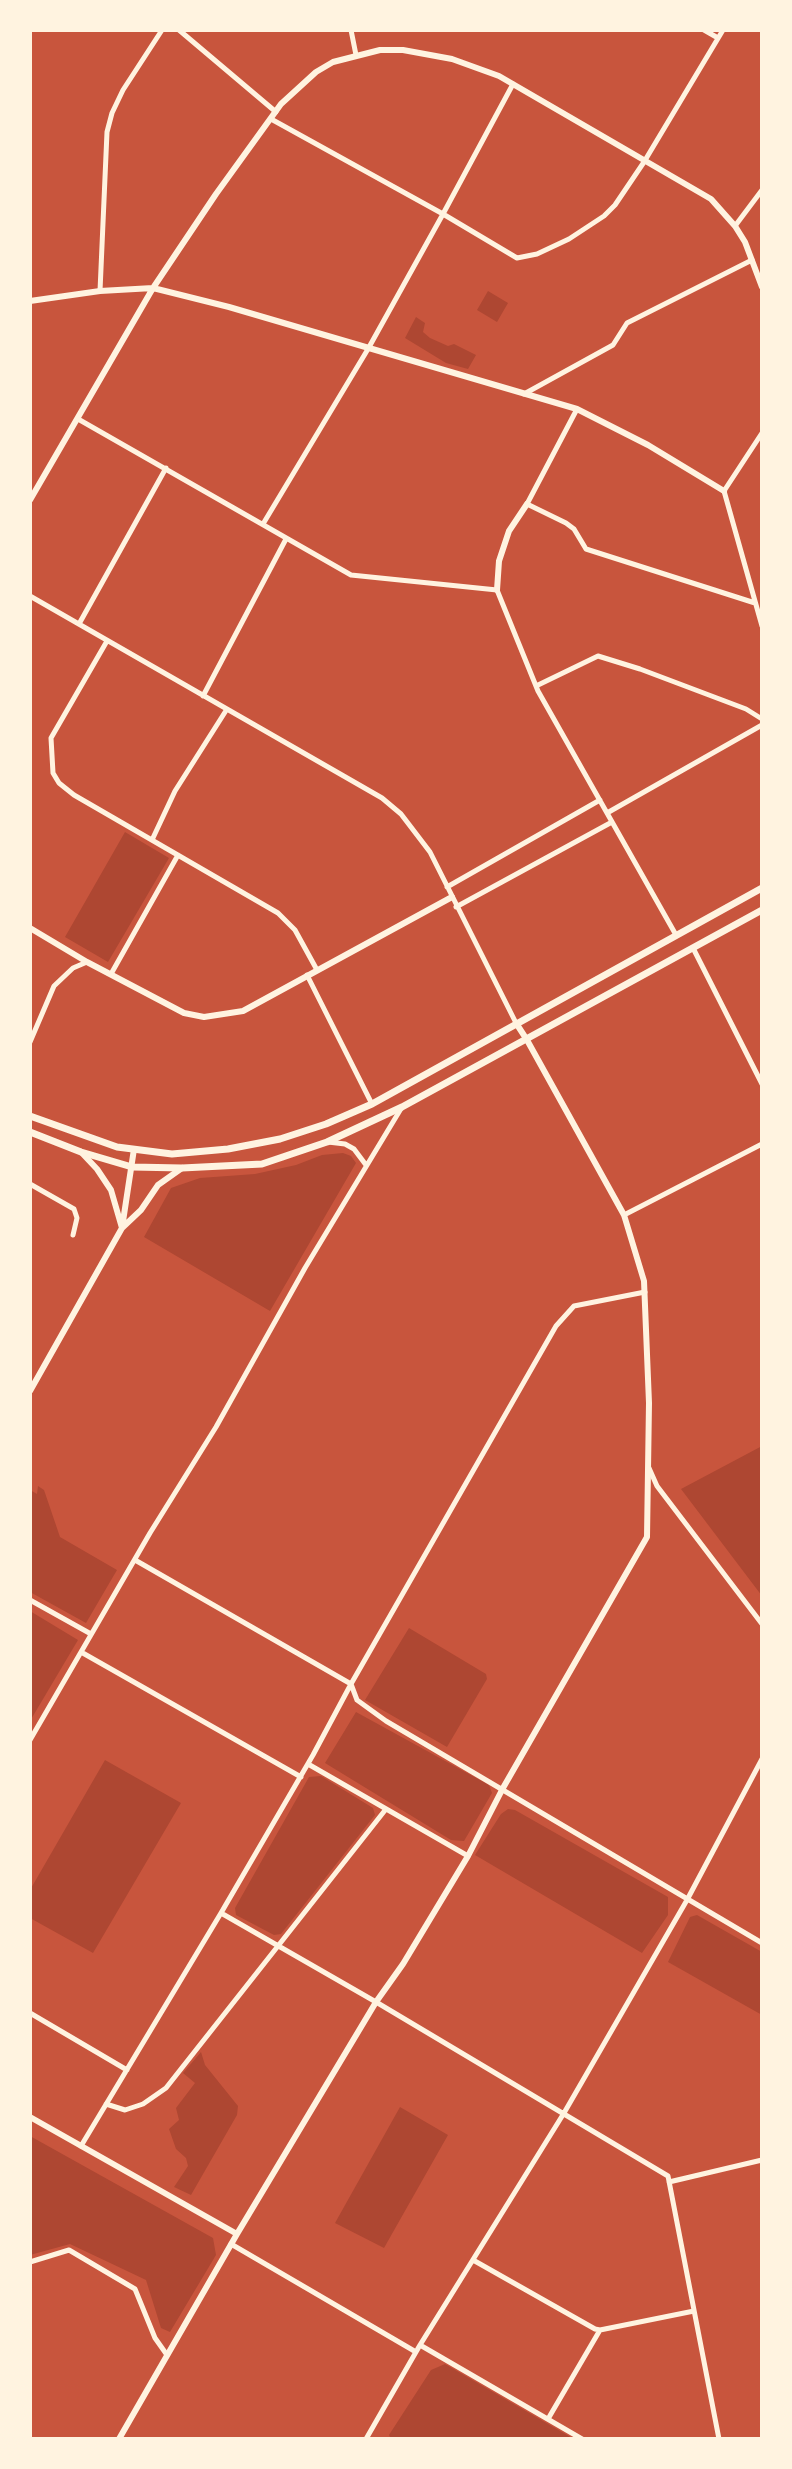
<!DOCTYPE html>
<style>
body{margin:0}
#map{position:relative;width:792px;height:2469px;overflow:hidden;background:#c8553d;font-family:Roboto,sans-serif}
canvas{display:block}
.frame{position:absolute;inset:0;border:32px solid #fff3e0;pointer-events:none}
</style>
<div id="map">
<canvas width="792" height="2469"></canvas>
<div class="frame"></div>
</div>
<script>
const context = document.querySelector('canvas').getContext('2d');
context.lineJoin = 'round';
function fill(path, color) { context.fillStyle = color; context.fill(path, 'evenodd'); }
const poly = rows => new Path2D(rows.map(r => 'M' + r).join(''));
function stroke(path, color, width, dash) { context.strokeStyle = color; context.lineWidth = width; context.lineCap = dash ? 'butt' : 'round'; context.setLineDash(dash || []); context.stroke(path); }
fill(poly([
 [488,291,508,303,497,322,477,310],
 [416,317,425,323,423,332,430,338,448,346,454,344,476,355,468,369,446,363,405,338],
 [125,832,169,858,108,962,65,937],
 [343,1153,351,1156,356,1163,270,1311,144,1237,171,1188,200,1178,255,1174,296,1165,322,1155],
 [762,1446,762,1596,681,1489],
 [38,1486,44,1490,60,1537,117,1570,86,1623,30,1592,30,1490,37,1494],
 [30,1611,78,1640,30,1721],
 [409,1628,486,1674,487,1679,447,1747,365,1700],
 [356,1712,489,1785,492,1793,464,1841,451,1840,325,1763],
 [105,1760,181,1803,93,1953,30,1918,30,1890],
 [321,1776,373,1808,375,1815,281,1934,274,1935,236,1915,235,1908,309,1777],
 [508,1809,515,1810,668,1897,668,1915,642,1953,475,1855,501,1814],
 [697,1915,762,1952,762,2015,668,1962,690,1917],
 [201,2052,205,2065,238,2106,237,2115,191,2195,174,2187,188,2166,186,2158,176,2149,169,2129,179,2120,176,2108,195,2083,183,2073],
 [400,2107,448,2135,384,2248,335,2223],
 [30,2136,213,2238,216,2255,170,2332,161,2328,146,2280,70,2244,30,2255],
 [445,2364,574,2439,391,2439,389,2435,431,2370]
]), '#ae4732');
stroke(poly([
 [179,30,276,112],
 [351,30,356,55],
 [704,30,718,38],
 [513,84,443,214,517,258,537,254,569,239,604,216,615,205,644,162,723,30],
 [735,226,762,190],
 [100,291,107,132,112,113,123,90,162,30],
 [524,394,613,345,627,323,752,260],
 [577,409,527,504,566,523,574,529,586,549,755,603],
 [78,419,351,575,497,590,538,691,676,935],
 [762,433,724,491,762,626],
 [263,524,368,349,443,214,271,119],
 [30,596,382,798,401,814,430,852,516,1023],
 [79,624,166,468],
 [107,641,51,738,53,773,59,783,74,795,278,913,295,930,317,970],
 [536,686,598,656,640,669,746,709,762,719],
 [203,696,286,539],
 [607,813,762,725],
 [152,840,175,791,227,709],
 [447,887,600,800],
 [456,907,612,822],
 [693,948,762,1084],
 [111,974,178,855],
 [307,975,372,1104],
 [30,1042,54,986,73,968,87,962],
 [328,1142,345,1144,354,1149,366,1165],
 [30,1184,74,1209,77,1218,73,1235],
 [624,1215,762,1144],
 [645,1292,574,1306,556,1326,351,1684,313,1755,221,1913,376,2002,668,2176,719,2439],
 [649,1468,657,1486,762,1624],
 [135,1560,351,1684,357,1700,386,1721,762,1943],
 [30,1600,91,1634],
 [81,1652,301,1777],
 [30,1740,150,1533,216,1427,305,1268,402,1107],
 [308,1764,468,1856],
 [30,2013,127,2070],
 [106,2104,125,2110,143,2104,166,2088,386,1809],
 [81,2146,221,1913],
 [669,2182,762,2160],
 [231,2244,416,2352],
 [473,2260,595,2329,600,2330,694,2311],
 [30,2262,69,2250,135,2289,155,2338,167,2355],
 [420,2345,582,2439],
 [548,2419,600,2330],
 [366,2439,420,2345,564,2113,687,1900,762,1759]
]), '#fff3e0', 5);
stroke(poly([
 [30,301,100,291,153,288,229,307,577,409,648,445,724,491],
 [30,500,153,288,216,194,281,104,316,72,333,62,380,50,403,50,452,59,499,76,711,199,735,226,745,242,762,287],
 [497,590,499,561,509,531,527,504],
 [30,928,87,962,184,1013,204,1017,243,1011,452,897],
 [81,1152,97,1169,111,1190,122,1228,141,1210,158,1185,182,1168],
 [30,1391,122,1228,134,1149],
 [30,2117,237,2234],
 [119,2439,237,2234,376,2002,403,1964,468,1856,503,1788,647,1537,649,1403,644,1281,624,1215,527,1040,516,1023]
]), '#fff3e0', 6);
stroke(poly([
 [30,1116,117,1147,172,1154,228,1149,280,1139,326,1124,372,1104,762,888],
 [30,1132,81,1152,132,1167,182,1168,262,1164,327,1142,402,1107,762,910]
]), '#fff3e0', 7);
</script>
